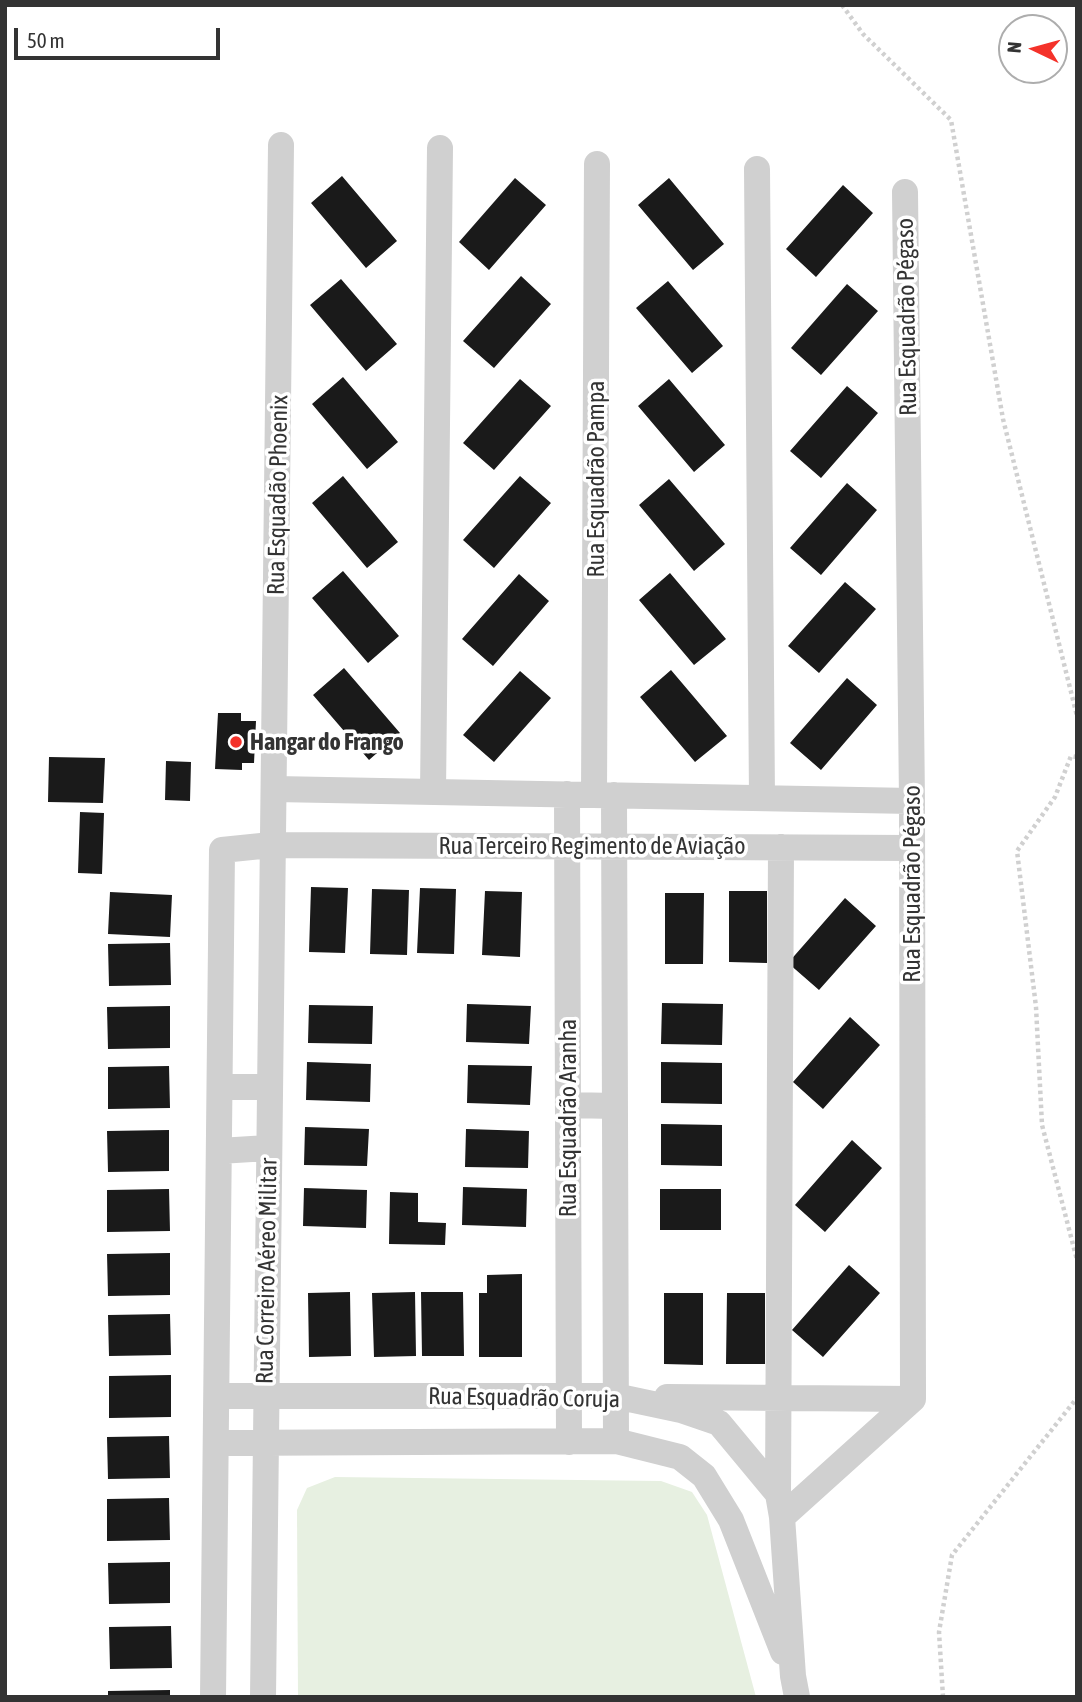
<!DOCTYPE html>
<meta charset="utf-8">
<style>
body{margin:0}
#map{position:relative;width:1082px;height:1702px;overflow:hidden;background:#fff;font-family:"Asap Condensed",sans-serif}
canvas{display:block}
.frame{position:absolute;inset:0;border:7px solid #333;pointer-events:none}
.north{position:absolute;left:998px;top:14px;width:70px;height:70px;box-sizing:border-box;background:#fff;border:2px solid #adadad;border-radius:50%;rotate:275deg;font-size:19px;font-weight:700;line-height:28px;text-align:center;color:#333}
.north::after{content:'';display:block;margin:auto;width:24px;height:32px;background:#f4322a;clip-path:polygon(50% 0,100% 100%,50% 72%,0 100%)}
.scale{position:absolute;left:14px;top:28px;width:206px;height:32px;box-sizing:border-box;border:4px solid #333;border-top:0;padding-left:9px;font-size:21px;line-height:24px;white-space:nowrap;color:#333;-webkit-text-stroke:5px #fff;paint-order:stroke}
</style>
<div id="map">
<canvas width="1082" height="1702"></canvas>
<div class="frame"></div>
<div class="north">N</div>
<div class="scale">50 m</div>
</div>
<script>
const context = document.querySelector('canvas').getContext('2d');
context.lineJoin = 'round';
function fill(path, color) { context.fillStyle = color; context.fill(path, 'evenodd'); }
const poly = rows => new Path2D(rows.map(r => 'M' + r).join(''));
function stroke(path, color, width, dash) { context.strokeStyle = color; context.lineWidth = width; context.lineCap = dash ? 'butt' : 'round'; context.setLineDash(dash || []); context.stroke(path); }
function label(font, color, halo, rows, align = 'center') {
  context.font = font + ' "Asap Condensed",sans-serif'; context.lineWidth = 7; context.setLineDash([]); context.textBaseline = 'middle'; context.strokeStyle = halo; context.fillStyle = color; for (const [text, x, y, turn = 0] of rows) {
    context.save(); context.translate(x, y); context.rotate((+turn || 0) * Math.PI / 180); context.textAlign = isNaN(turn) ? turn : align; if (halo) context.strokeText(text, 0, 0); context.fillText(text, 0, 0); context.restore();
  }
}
fill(poly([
 [335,1477,661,1481,692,1492,707,1515,756,1697,298,1697,297,1510,307,1488]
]), '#e7f0e1');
fill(poly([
 [342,176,397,241,366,268,311,203],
 [515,178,546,205,489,270,459,242],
 [669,178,724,244,693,270,638,205],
 [843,185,873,213,816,277,786,249],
 [521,276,551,304,494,368,463,341],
 [341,279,397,344,366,371,310,305],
 [668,281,723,346,692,373,636,308],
 [847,284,878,311,821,375,791,348],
 [343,377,398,442,367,469,312,404],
 [520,379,551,406,494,470,463,443],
 [669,379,725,445,694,472,638,406],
 [847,386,878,413,821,478,790,451],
 [343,476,398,542,367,568,312,503],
 [520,476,551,503,494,568,463,540],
 [669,479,725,544,694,571,639,505],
 [847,483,877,510,821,575,790,548],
 [343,571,399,636,368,663,312,598],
 [670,573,726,639,694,665,639,600],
 [519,574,549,601,493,666,462,639],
 [845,582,876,609,819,673,788,646],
 [344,668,400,733,369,760,313,695],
 [671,670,727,736,695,762,640,697],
 [520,671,551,698,494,762,463,735],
 [847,678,877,705,821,770,790,743],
 [218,713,241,713,241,721,256,721,254,763,242,763,242,770,215,769],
 [49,757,105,758,103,803,48,802],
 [166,761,191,762,190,801,165,800],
 [80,812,104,813,102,874,78,873],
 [311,887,348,888,345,953,309,952],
 [420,888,456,889,454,954,417,953],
 [372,889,409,890,407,955,370,954],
 [485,891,522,892,520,957,482,955],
 [729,891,767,891,767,963,729,962],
 [110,892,172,895,170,937,108,934],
 [665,893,704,893,703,964,665,964],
 [845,898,876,926,819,990,788,963],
 [170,943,171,985,109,986,108,944],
 [662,1003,723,1004,722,1045,661,1044],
 [467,1004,531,1006,529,1044,466,1042],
 [309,1005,373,1006,372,1044,308,1043],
 [170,1006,170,1048,108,1049,107,1007],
 [850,1017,880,1045,823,1109,793,1082],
 [307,1062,371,1064,370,1102,306,1100],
 [661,1062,722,1063,722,1104,661,1103],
 [468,1065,532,1066,530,1105,467,1103],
 [169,1066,170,1108,108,1109,108,1067],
 [661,1124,722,1125,722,1166,661,1165],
 [305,1127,369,1129,367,1166,304,1165],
 [466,1129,529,1131,528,1168,465,1167],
 [169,1130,169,1171,108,1172,107,1131],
 [852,1140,882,1168,825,1232,795,1205],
 [463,1187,527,1189,526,1227,462,1225],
 [304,1188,367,1190,366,1228,303,1226],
 [169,1189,170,1231,107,1232,107,1190],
 [660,1189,721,1189,721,1230,660,1230],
 [390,1192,418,1193,418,1222,446,1223,445,1245,389,1244],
 [170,1253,170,1295,108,1296,107,1254],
 [849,1265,880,1293,823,1357,792,1330],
 [522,1274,522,1357,479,1357,479,1293,487,1293,487,1275],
 [350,1292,351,1356,309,1357,308,1293],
 [415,1292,416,1356,374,1357,372,1293],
 [421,1292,463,1292,464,1356,422,1356],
 [664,1293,703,1293,703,1365,664,1364],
 [727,1293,765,1293,765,1364,726,1364],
 [170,1314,171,1355,109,1356,108,1315],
 [171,1375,171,1417,109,1418,109,1376],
 [169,1436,170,1478,108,1479,107,1437],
 [169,1498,170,1540,107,1541,107,1499],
 [170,1562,170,1603,109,1604,108,1563],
 [171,1626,172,1668,110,1669,109,1627],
 [170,1690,170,1697,108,1697,108,1691]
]), '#1a1a1a');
stroke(poly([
 [842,5,863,34,951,120,1003,419,1077,716],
 [1077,757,1071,756,1055,797,1017,851,1036,1007,1042,1125,1077,1260],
 [943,1697,939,1632,952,1555,1077,1398]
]), '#d0d0d0', 4.5, [3.5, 3.5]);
stroke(poly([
 [757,169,762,798],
 [275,789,912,801],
 [433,792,440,148],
 [567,794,569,1442],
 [594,794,597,164],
 [614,795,616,1441],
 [220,1087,269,1087],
 [568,1105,615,1106],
 [219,1151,268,1148],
 [217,1396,615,1396,681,1410,719,1423,778,1494,782,1517,793,1676,797,1697],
 [667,1397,913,1399],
 [216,1443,616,1441,680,1457,704,1476,731,1520,783,1652],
 [778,1494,781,847],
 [782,1517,913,1399,912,801,905,192],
 [213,1697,222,850,271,845,912,848],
 [263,1697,281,145]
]), '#d0d0d0', 26);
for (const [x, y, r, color] of [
 [236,742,7,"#f4322a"]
]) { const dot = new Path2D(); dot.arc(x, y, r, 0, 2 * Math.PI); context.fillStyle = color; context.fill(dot); stroke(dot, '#fff', 2.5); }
label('24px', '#333', '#fff', [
 ["Rua Esquadrão Pégaso",907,317,-91],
 ["Rua Esquadrão Pampa",596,479,-90],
 ["Rua Esquadão Phoenix",278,495,-89],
 ["Rua Terceiro Regimento de Aviação",592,846],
 ["Rua Esquadrão Pégaso",912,884,-90],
 ["Rua Esquadrão Aranha",568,1118,-90],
 ["Rua Correiro Aéreo Militar",267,1271,-89],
 ["Rua Esquadrão Coruja",524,1398,1]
]);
label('bold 24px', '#333', '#fff', [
 ["Hangar do Frango",250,742]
], 'left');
</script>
